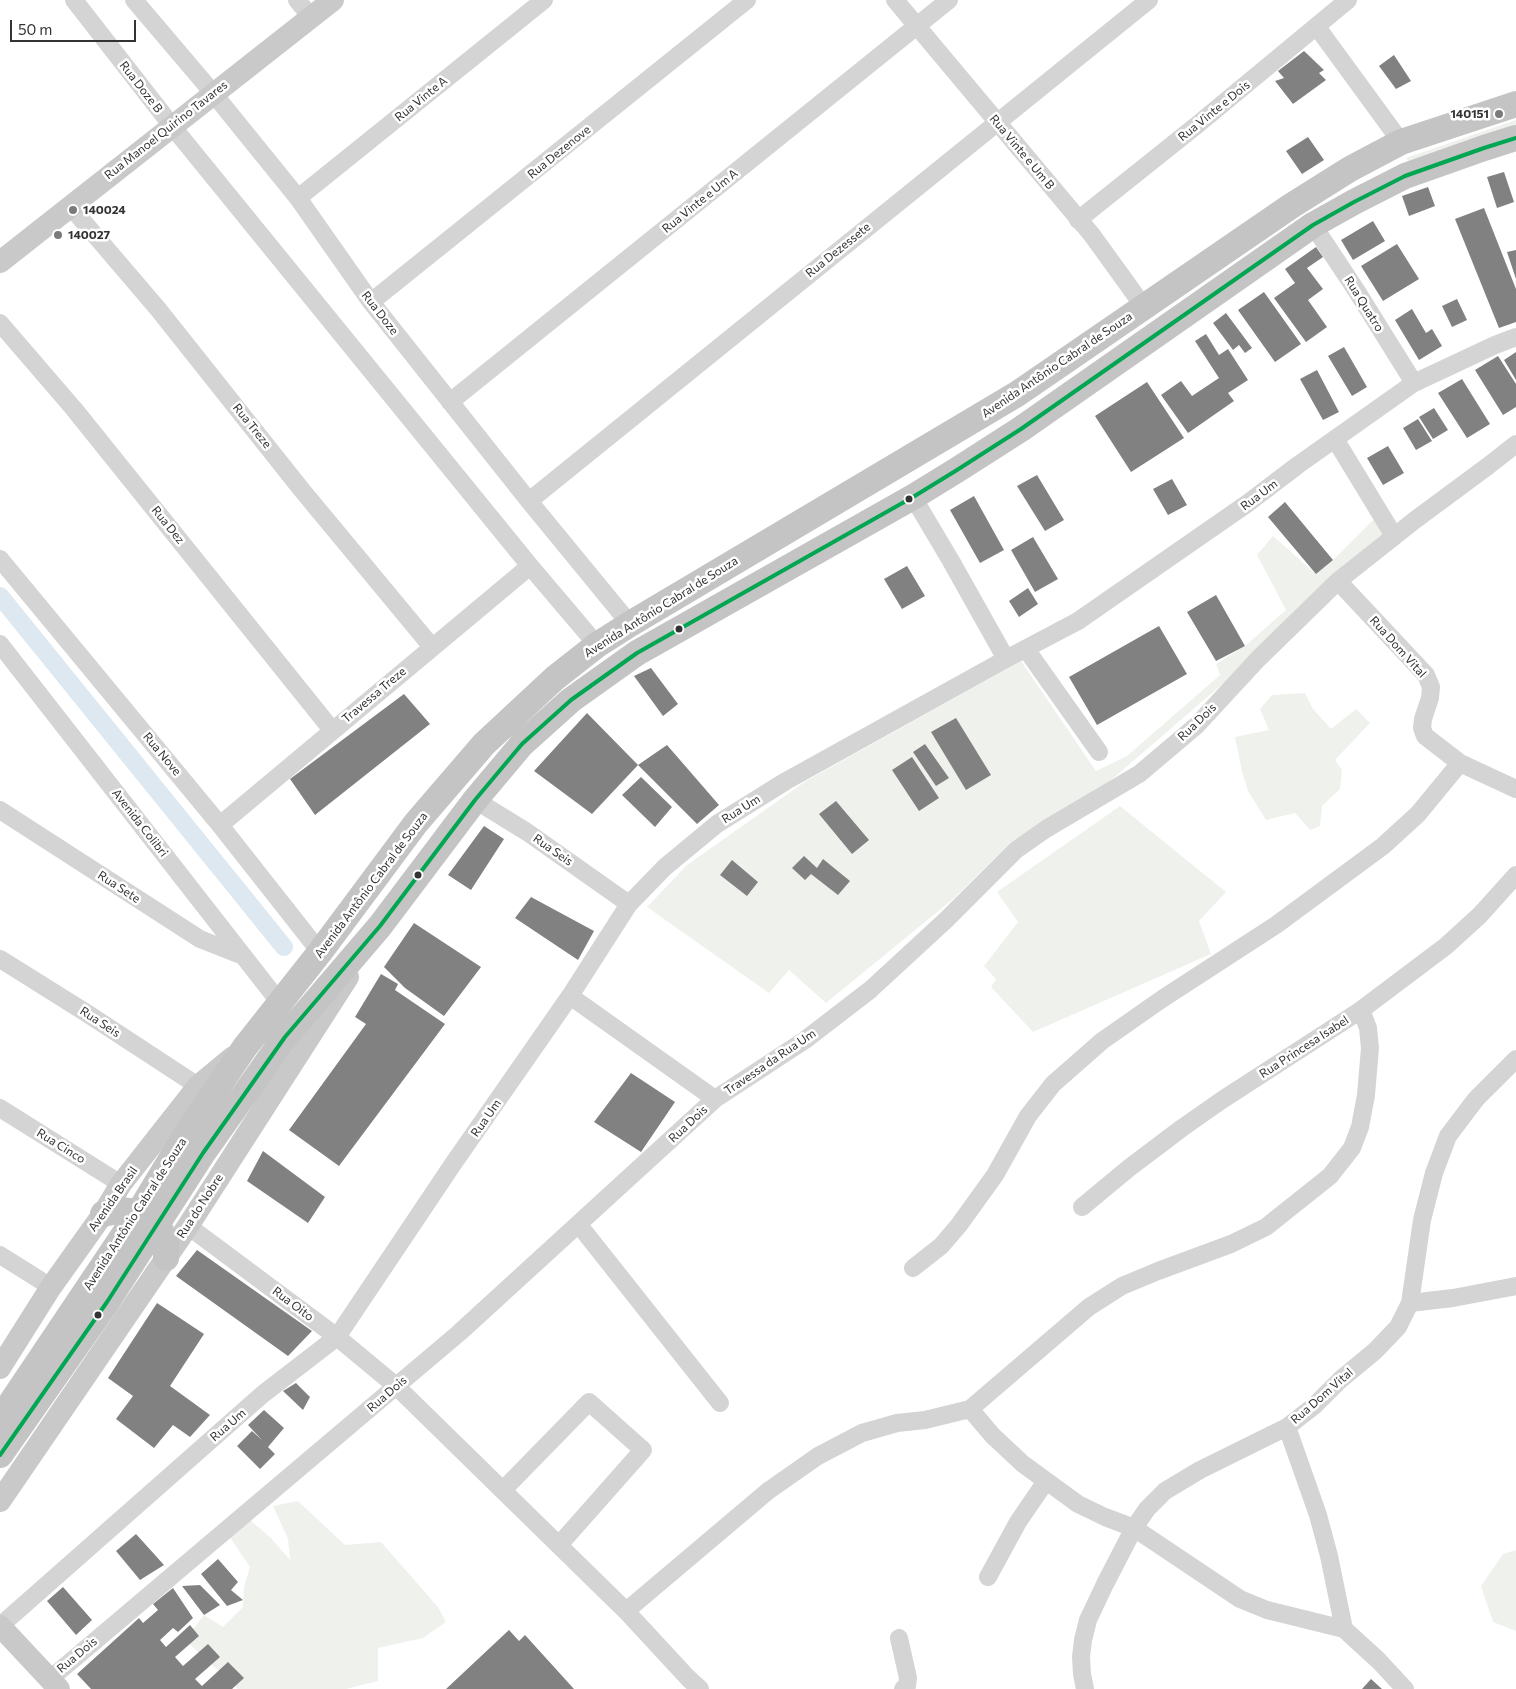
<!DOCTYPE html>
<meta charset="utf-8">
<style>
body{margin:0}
#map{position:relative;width:1516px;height:1689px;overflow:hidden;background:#fff;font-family:Commissioner,sans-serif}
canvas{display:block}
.scale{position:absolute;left:10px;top:20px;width:126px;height:22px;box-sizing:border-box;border:2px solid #333;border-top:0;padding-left:6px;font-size:15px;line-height:18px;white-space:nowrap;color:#333;-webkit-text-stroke:4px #fff;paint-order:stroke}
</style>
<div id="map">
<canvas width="1516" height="1689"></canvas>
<div class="scale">50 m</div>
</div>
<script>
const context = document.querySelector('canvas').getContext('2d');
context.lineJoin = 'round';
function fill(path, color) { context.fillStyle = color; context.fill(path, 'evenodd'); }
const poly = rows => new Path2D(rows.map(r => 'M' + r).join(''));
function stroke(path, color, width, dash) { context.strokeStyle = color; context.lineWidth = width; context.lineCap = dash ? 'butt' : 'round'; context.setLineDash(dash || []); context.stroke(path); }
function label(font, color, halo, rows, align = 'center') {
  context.font = font + ' Commissioner,sans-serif'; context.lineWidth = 5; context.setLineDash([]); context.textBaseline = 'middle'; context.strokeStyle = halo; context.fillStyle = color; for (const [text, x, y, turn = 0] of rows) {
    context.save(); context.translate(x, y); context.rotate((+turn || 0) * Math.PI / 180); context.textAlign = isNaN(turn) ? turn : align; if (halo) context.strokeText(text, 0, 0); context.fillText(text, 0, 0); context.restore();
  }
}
fill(poly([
 [1516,120,1516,129,1410,163,1406,158],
 [1374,519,1392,529,1226,681,1110,781,1010,843,953,899,826,1003,789,970,769,993,647,907,687,865,806,781,1021,661,1096,771,1127,756,1220,675,1216,664,1245,646,1286,610,1257,555,1273,536,1316,574,1333,560],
 [1305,693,1313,709,1331,729,1356,709,1370,723,1335,760,1342,770,1340,789,1322,806,1320,826,1310,830,1295,813,1266,820,1248,791,1242,771,1235,737,1269,730,1260,709,1272,695],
 [1120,806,1226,892,1199,921,1211,954,1033,1032,991,987,996,979,984,966,1018,922,997,892],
 [298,1501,345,1545,381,1542,438,1607,446,1622,423,1638,378,1648,378,1681,346,1689,238,1689,185,1640,204,1615,223,1627,243,1607,244,1587,250,1567,229,1536,250,1520,271,1538,290,1560,288,1539,273,1506],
 [1516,1550,1516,1631,1493,1622,1481,1586,1503,1554]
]), '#eff2ec');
stroke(poly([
 [0,596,284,947]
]), '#dde8f0', 18);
fill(poly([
 [1304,51,1324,70,1319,73,1326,80,1293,104,1275,81,1284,78,1278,71],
 [1394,55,1411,81,1396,89,1379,66],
 [1308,137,1324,160,1302,174,1286,151],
 [1504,172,1514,202,1497,208,1487,177],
 [1428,187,1435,206,1409,216,1402,196],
 [1484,208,1516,289,1516,322,1499,328,1455,219],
 [1373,221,1385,241,1353,260,1341,240],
 [1397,244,1419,279,1383,301,1361,266],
 [1316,247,1323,257,1307,268,1323,289,1308,300,1327,327,1306,342,1274,298,1295,283,1285,269],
 [1516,250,1516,279,1507,252],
 [1264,292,1301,344,1275,362,1238,310],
 [1457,299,1467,320,1452,327,1442,306],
 [1412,309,1426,333,1432,329,1442,346,1419,360,1395,320],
 [1226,313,1252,348,1245,353,1239,345,1233,350,1213,323],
 [1206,334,1219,355,1228,349,1248,380,1228,393,1234,401,1188,433,1161,395,1181,381,1192,396,1219,378,1195,341],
 [1344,347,1367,387,1352,396,1328,356],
 [1516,352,1516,380,1504,360],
 [1498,356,1516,384,1516,407,1503,415,1475,370],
 [1317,370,1339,412,1323,420,1300,379],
 [1462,379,1490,424,1467,438,1438,393],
 [1147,382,1184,438,1131,472,1095,416],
 [1434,408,1448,430,1433,439,1419,417],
 [1418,419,1432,441,1416,450,1403,428],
 [1388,446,1404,473,1383,485,1367,458],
 [1037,475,1064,520,1045,531,1017,486],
 [1172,479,1187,505,1168,515,1153,489],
 [974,496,1004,550,980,563,950,510],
 [1285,502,1333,560,1316,574,1268,517],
 [1033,537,1058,579,1035,592,1011,550],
 [907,566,925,596,902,609,884,579],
 [1028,588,1038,604,1019,617,1009,601],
 [1216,595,1245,646,1216,661,1187,612],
 [1159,626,1187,674,1097,725,1069,677],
 [651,668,678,704,663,716,634,676],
 [404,694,430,724,315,815,290,779],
 [587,713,638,765,592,814,534,771],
 [956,718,991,775,966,790,931,732],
 [925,744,949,778,936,786,913,752],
 [667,745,719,805,697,824,638,765],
 [912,757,939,798,919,811,892,770],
 [641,777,672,807,655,827,622,795],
 [836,801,869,840,852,854,819,814],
 [484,826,504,839,471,890,448,875],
 [804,856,817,868,823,859,850,881,838,895,811,874,805,880,792,868],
 [732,860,758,882,747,896,720,875],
 [531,897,594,931,578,960,515,918],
 [414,923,481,967,444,1016,405,988,384,967],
 [381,974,398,984,395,990,445,1024,339,1166,289,1130,366,1024,355,1017],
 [631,1073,675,1102,641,1152,594,1122],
 [263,1151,325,1197,308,1223,247,1181],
 [197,1250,312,1331,288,1356,176,1276],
 [157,1303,204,1334,170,1386,210,1415,190,1437,173,1425,154,1448,116,1419,133,1396,108,1378],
 [296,1383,310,1397,303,1410,283,1391],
 [264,1410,284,1428,268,1447,275,1454,260,1469,237,1446,252,1431,262,1440,248,1425],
 [136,1534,164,1565,140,1580,116,1551],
 [218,1559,238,1582,231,1590,243,1600,227,1606,201,1574],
 [200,1585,220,1605,204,1615,182,1586],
 [63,1587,92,1620,76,1635,47,1601],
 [173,1588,193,1618,178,1632,173,1628,160,1640,166,1647,190,1625,199,1636,175,1657,183,1666,208,1644,220,1657,195,1679,202,1686,228,1662,244,1678,232,1689,91,1689,77,1674,139,1618,143,1623,158,1610,153,1604],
 [509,1630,519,1641,525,1635,574,1689,446,1689],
 [1371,1679,1382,1689,1362,1689]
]), '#818181');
stroke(poly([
 [74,0,172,126,530,566,597,645],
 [134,0,213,93,298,198,371,302,529,501,630,624],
 [297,0,311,17],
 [895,0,1092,235,1144,307],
 [1317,27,1401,142],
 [298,198,544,0],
 [70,206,158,309,301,489,432,647],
 [1078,220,1197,125,1348,0],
 [1313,225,1356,290,1414,383],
 [371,302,747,0],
 [0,323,74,409,332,730],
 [450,402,949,0],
 [1335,439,1394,536],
 [913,497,951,561,1006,659],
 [529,501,1149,0],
 [0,559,220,825,320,952],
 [1338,581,1426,675,1431,687,1430,698,1423,719,1422,728,1425,736,1460,763,1516,789],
 [0,644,280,1003],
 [1026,649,1099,752],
 [475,800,527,832,629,904],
 [0,810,200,939,243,956],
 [220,825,530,566],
 [0,959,88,1014,198,1086],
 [570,996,715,1099,805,1040,870,990,946,920,1016,850,1046,829,1139,774,1197,725,1258,659,1338,581,1415,520,1488,466,1516,444],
 [0,1108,121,1184],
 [1082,1207,1129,1168,1182,1128,1222,1100,1361,1010,1446,946,1480,915,1516,875],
 [579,1225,720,1403],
 [188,1226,337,1337,396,1386,626,1611,688,1678,700,1689],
 [0,1255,51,1287],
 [913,1268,941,1246,959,1225,995,1175,1028,1116,1053,1084,1102,1041,1162,999,1276,925,1383,846,1418,814,1460,763],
 [1410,1303,1453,1298,1516,1286],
 [970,1409,1089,1307,1122,1286,1158,1271,1231,1244,1266,1227,1330,1176,1352,1148,1360,1127,1366,1095,1370,1048,1368,1028,1361,1010],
 [1287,1427,1318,1515,1329,1556,1344,1629],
 [503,1490,589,1402,643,1450,559,1545],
 [988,1577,1018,1522,1046,1481],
 [626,1611,768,1491,818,1456,862,1433,897,1423,925,1420,970,1409,993,1436,1023,1464,1078,1504,1105,1517,1134,1528,1240,1599,1267,1610,1344,1629,1379,1661,1405,1689],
 [0,1626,263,1394,337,1337,453,1164,570,996,629,904,665,867,717,824,786,781,1006,659,1078,621,1248,503,1298,465,1414,383,1495,345,1516,337],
 [899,1638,908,1678,907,1686,903,1689],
 [50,1679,459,1333,715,1099],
 [1085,1689,1082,1674,1081,1657,1083,1640,1088,1620,1105,1584,1134,1528,1147,1509,1165,1491,1200,1470,1287,1427,1314,1406,1340,1380,1375,1351,1398,1327,1410,1303,1422,1220,1434,1173,1448,1136,1476,1099,1516,1059]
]), '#d4d4d4', 18);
stroke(poly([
 [0,262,333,0],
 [0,1368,51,1287,103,1214,121,1184,198,1086,233,1057],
 [0,1501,188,1226,348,977],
 [0,1626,59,1689]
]), '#c9c9c9', 22);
stroke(poly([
 [103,1214,120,1210,139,1212,158,1224,166,1242,166,1258],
 [0,1419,139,1212,190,1128,245,1047,320,952,416,823,484,744,555,678,597,645,630,624,1017,394,1291,206,1350,169,1401,142,1516,104],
 [0,1455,107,1302,203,1153,285,1037,380,926,475,800,522,744,571,700,637,653,913,497,957,470,1021,429,1313,225,1354,202,1405,176,1484,148,1516,138]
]), '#c4c4c4', 26);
stroke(poly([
 [0,1455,107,1302,203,1153,285,1037,380,926,475,800,522,744,571,700,637,653,913,497,957,470,1021,429,1313,225,1354,202,1405,176,1484,148,1516,138]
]), '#00a651', 4);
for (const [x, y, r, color] of [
 [1499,114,5,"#7a7a7a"],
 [73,210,5,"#7a7a7a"],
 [58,235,5,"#7a7a7a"],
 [909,499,4.5,"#333"],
 [679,629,4.5,"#333"],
 [418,875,4.5,"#333"],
 [98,1315,4.5,"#333"]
]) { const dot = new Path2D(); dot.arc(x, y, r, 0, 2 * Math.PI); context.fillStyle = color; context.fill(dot); stroke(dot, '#fff', 2); }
label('12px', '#333', '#fff', [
 ["Rua Doze B",141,87,52],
 ["Rua Vinte A",421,99,-39],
 ["Rua Vinte e Dois",1214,111,-39],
 ["Rua Manoel Quirino Tavares",166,130,-38],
 ["Rua Dezenove",559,152,-39],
 ["Rua Vinte e Um B",1022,152,50],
 ["Rua Vinte e Um A",700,201,-39],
 ["Rua Dezessete",838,250,-39],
 ["Rua Quatro",1364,304,58],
 ["Rua Doze",380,313,52],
 ["Avenida Antônio Cabral de Souza",1057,365,-34],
 ["Rua Treze",252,426,51],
 ["Rua Um",1259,495,-37],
 ["Rua Dez",168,525,51],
 ["Avenida Antônio Cabral de Souza",661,607,-32],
 ["Rua Dom Vital",1398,647,48],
 ["Travessa Treze",374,695,-40],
 ["Rua Dois",1197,722,-44],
 ["Rua Nove",162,754,50],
 ["Rua Um",741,809,-32],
 ["Avenida Colibri",140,823,52],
 ["Rua Seis",553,850,35],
 ["Avenida Antônio Cabral de Souza",371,885,-53],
 ["Rua Sete",119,887,33],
 ["Rua Seis",100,1022,33],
 ["Rua Princesa Isabel",1304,1047,-33],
 ["Travessa da Rua Um",770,1062,-34],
 ["Rua Um",486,1118,-55],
 ["Rua Dois",688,1124,-43],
 ["Rua Cinco",61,1146,32],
 ["Avenida Brasil",113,1199,-55],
 ["Rua do Nobre",200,1206,-57],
 ["Avenida Antônio Cabral de Souza",135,1214,-57],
 ["Rua Oito",293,1304,37],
 ["Rua Dois",387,1394,-41],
 ["Rua Dom Vital",1322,1396,-41],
 ["Rua Um",228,1425,-41],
 ["Rua Dois",77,1655,-40]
]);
label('bold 12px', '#333', '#fff', [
 ["140151",1489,114,"right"],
 ["140024",83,210],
 ["140027",68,235]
], 'left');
</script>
